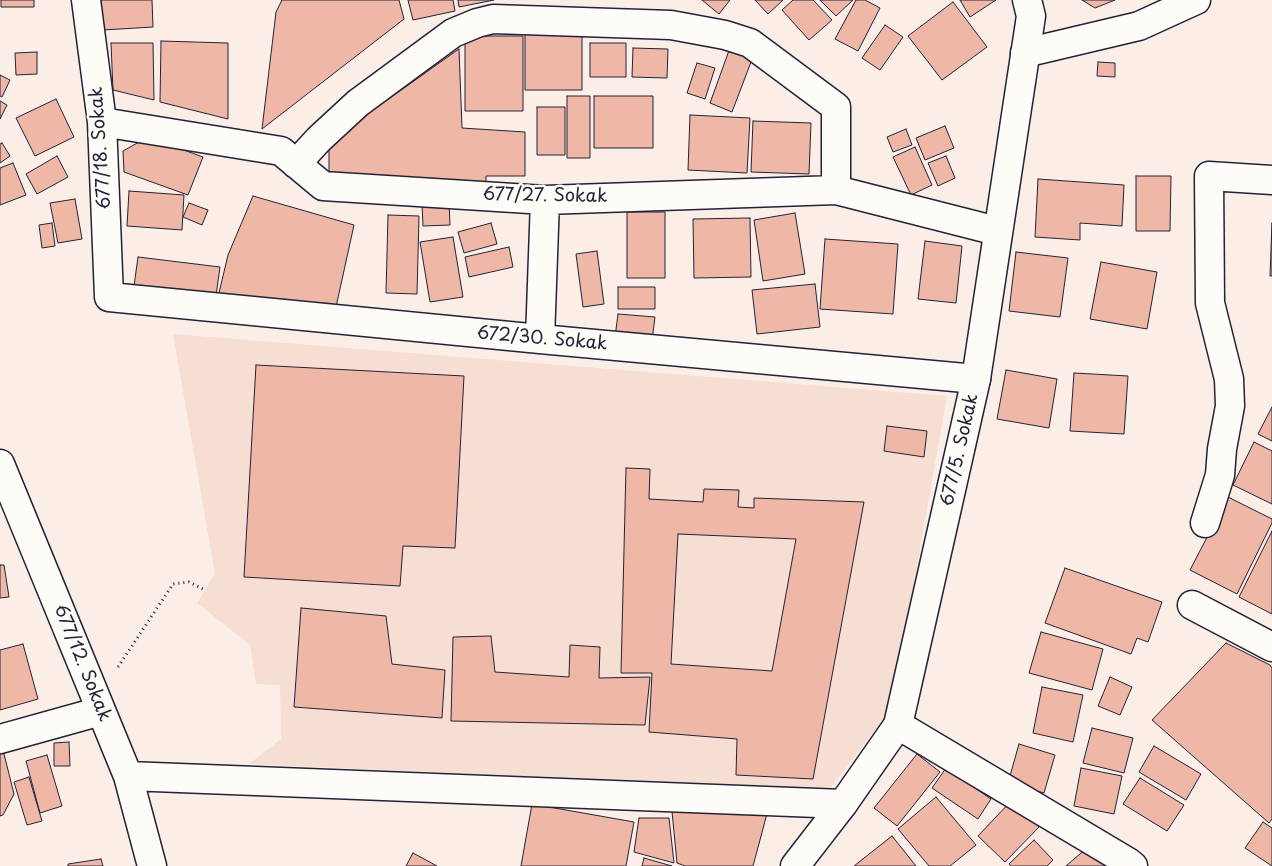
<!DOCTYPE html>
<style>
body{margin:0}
canvas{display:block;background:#faeee7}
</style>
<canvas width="1272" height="866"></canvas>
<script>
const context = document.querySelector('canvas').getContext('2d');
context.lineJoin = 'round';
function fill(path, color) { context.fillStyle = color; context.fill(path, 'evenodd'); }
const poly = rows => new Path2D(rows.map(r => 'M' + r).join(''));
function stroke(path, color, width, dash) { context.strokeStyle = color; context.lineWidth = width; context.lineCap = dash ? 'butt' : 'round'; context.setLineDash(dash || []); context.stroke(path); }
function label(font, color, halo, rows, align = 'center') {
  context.font = font + ' "Playpen Sans",sans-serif'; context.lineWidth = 5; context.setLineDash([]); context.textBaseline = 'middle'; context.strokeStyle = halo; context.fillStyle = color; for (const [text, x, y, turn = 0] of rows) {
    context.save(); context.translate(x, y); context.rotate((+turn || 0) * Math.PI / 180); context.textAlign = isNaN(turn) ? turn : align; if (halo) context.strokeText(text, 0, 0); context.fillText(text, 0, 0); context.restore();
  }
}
fill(poly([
 [173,334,947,396,892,708,829,790,249,764,281,739,280,685,256,684,250,645,197,603,215,574]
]), '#f7ded3');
const building = poly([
 [1,0,34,0,34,7,1,7,1,0],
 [101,0,152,0,153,27,103,30,101,0],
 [282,0,399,0,404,19,262,129,276,12,282,0],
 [408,0,453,0,455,11,413,20,408,0],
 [458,0,494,0,459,7,458,0],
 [702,0,730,0,719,14,702,0],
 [755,0,783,0,768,14,755,0],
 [793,0,813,0,832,20,809,40,782,10,793,0],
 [820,0,853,0,836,16,820,0],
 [856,0,865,0,880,8,858,51,835,39,856,0],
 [960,0,996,0,970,17,960,0],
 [1082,0,1115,0,1095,8,1082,0],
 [953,2,987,47,942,80,908,36,953,2],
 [885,25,903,37,880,70,862,58,885,25],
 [525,31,582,31,582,90,525,90,525,31],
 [465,36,523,36,523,111,465,111,465,36],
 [161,41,228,43,228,119,160,102,161,41],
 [111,43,153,43,154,100,113,90,111,43],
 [590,43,626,43,626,77,590,77,590,43],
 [731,45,754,54,732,112,710,103,731,45],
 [633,48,668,49,667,78,632,77,633,48],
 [459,49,462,128,525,132,525,176,486,176,486,185,329,185,329,141,459,49],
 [37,52,37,74,16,75,15,53,37,52],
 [1098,62,1115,63,1115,77,1097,76,1098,62],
 [697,63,715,68,705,99,687,93,697,63],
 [0,75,10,80,2,97,0,96,0,75],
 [567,96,590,96,590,158,567,158,567,96],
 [594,96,653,96,653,148,594,148,594,96],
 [56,99,74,137,35,156,16,118,56,99],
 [0,101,7,105,0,119,0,101],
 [537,107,565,107,565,155,537,155,537,107],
 [690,115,750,118,747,173,688,170,690,115],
 [753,121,811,123,809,174,751,172,753,121],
 [945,126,954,148,925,160,916,138,945,126],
 [906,129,912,145,893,152,887,137,906,129],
 [148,137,203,157,188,195,124,172,123,151,148,137],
 [2,143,10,156,0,163,0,144,2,143],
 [915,147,932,185,911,195,893,157,915,147],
 [57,156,68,177,37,194,26,174,57,156],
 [946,156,955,178,938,186,928,163,946,156],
 [13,163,26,195,0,205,0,168,13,163],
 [1136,176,1171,176,1170,231,1136,231,1136,176],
 [1038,179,1124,185,1122,226,1080,223,1080,240,1035,237,1038,179],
 [129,191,184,195,182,230,127,226,129,191],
 [253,196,354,225,336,307,218,297,228,255,253,196],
 [75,199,82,239,58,243,50,203,75,199],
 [449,201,450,225,423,226,422,203,449,201],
 [189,203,208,210,202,225,183,217,189,203],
 [627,212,665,212,665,278,627,278,627,212],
 [795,213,805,274,763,281,754,220,795,213],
 [388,215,419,216,417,294,386,293,388,215],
 [750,218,751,277,694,278,693,219,750,218],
 [52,223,55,246,42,248,39,225,52,223],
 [491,223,497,244,464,253,458,232,491,223],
 [1272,223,1272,276,1270,276,1272,223],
 [453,237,463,297,430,302,420,242,453,237],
 [825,239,898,244,893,314,820,309,825,239],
 [925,241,962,246,956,303,918,299,925,241],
 [509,247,513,267,469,277,465,257,509,247],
 [597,251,604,304,583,307,576,254,597,251],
 [1016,252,1068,258,1060,317,1009,311,1016,252],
 [138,257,220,267,216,296,134,286,138,257],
 [1101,262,1157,272,1147,329,1090,319,1101,262],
 [815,284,820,327,757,334,752,290,815,284],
 [618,287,655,287,655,309,618,309,618,287],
 [618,314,655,317,652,341,615,337,618,314],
 [256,365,464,376,455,548,403,546,400,586,244,577,256,365],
 [1006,370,1057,379,1049,428,997,419,1006,370],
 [1074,373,1128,376,1124,434,1070,431,1074,373],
 [1272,407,1272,441,1258,434,1272,407],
 [887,426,927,431,924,457,884,451,887,426],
 [1254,442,1272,451,1272,504,1233,485,1254,442],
 [626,468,650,469,649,499,703,502,704,489,739,490,738,507,754,508,754,498,864,502,813,779,736,775,737,739,649,732,652,673,621,673,626,468],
 [678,534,796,539,772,671,671,664,678,534],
 [1228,497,1272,519,1272,523,1237,594,1190,570,1228,497],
 [1272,531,1272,614,1239,597,1272,531],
 [0,565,4,565,9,597,0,598,0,565],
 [1065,568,1162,602,1148,642,1137,638,1131,654,1045,623,1065,568],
 [301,608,386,616,392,664,445,670,442,718,294,707,301,608],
 [1041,632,1103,649,1092,690,1029,673,1041,632],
 [491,636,495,672,569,677,570,645,600,647,599,678,650,677,645,725,451,721,453,637,491,636],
 [1226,643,1270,665,1272,668,1272,819,1269,823,1152,720,1226,643],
 [23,644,38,699,0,710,0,650,23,644],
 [1110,677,1132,687,1120,715,1098,706,1110,677],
 [1042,687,1083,695,1073,742,1033,733,1042,687],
 [1092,728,1133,738,1124,773,1083,763,1092,728],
 [69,742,70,766,54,766,54,743,69,742],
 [1019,744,1055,755,1044,793,1008,783,1019,744],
 [2,746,14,794,3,815,0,816,0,747,2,746],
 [1154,746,1201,774,1186,800,1139,772,1154,746],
 [917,754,940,772,897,826,874,808,917,754],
 [47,755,62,806,40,813,26,761,47,755],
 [946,768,991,799,978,819,932,788,946,768],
 [1081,768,1122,776,1114,814,1074,806,1081,768],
 [29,777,42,821,27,825,14,782,29,777],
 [1140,778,1184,805,1167,831,1123,804,1140,778],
 [936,797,976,845,950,866,929,866,898,829,936,797],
 [1012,800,1039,827,1005,862,978,836,1012,800],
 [671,801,768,810,753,866,685,866,677,863,671,801],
 [532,804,634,822,626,866,521,866,532,804],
 [639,818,669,818,674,863,634,852,639,818],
 [1263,822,1272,828,1272,866,1245,848,1263,822],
 [892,836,916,866,854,866,892,836],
 [1034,840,1053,860,1047,866,1011,866,1009,864,1034,840],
 [1088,847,1112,866,1066,866,1088,847],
 [413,853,437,866,406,866,413,853],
 [644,858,672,866,642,866,644,858],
 [101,859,103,866,68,866,68,864,101,859]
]);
fill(building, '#efb7a5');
stroke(building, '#22223b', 1);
const minor = poly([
 [86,0,102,122,109,297,540,339,976,379],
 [1025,53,1139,26,1196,0],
 [102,122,281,151,323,186,545,200,836,190,997,231],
 [296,164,319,139,358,103,453,33,477,23,493,19,671,25,725,35,750,43,836,107,836,190],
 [540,339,545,200],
 [0,464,128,776,152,866],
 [1205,523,1220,475,1222,449,1230,406,1229,379,1210,303,1209,176,1272,180],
 [1192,605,1272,647],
 [898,725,1128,862,1133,866],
 [0,739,101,711],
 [128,776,843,804]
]);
const tertiary = poly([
 [795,866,843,804,898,725,976,379,1031,16,1027,0]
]);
stroke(minor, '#22223b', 31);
stroke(tertiary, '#22223b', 31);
stroke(poly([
 [118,667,173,584,189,582,205,590]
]), '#22223b', 3, [1, 4]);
stroke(minor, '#fdfcf7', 28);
stroke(tertiary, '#fdfcf7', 28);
label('18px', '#22223b', '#fdfcf7', [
 ["677/18. Sokak",101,148,-94],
 ["677/27. Sokak",545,196,1],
 ["672/30. Sokak",542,339,5],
 ["677/5. Sokak",960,450,-77],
 ["677/12. Sokak",82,663,68]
]);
</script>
